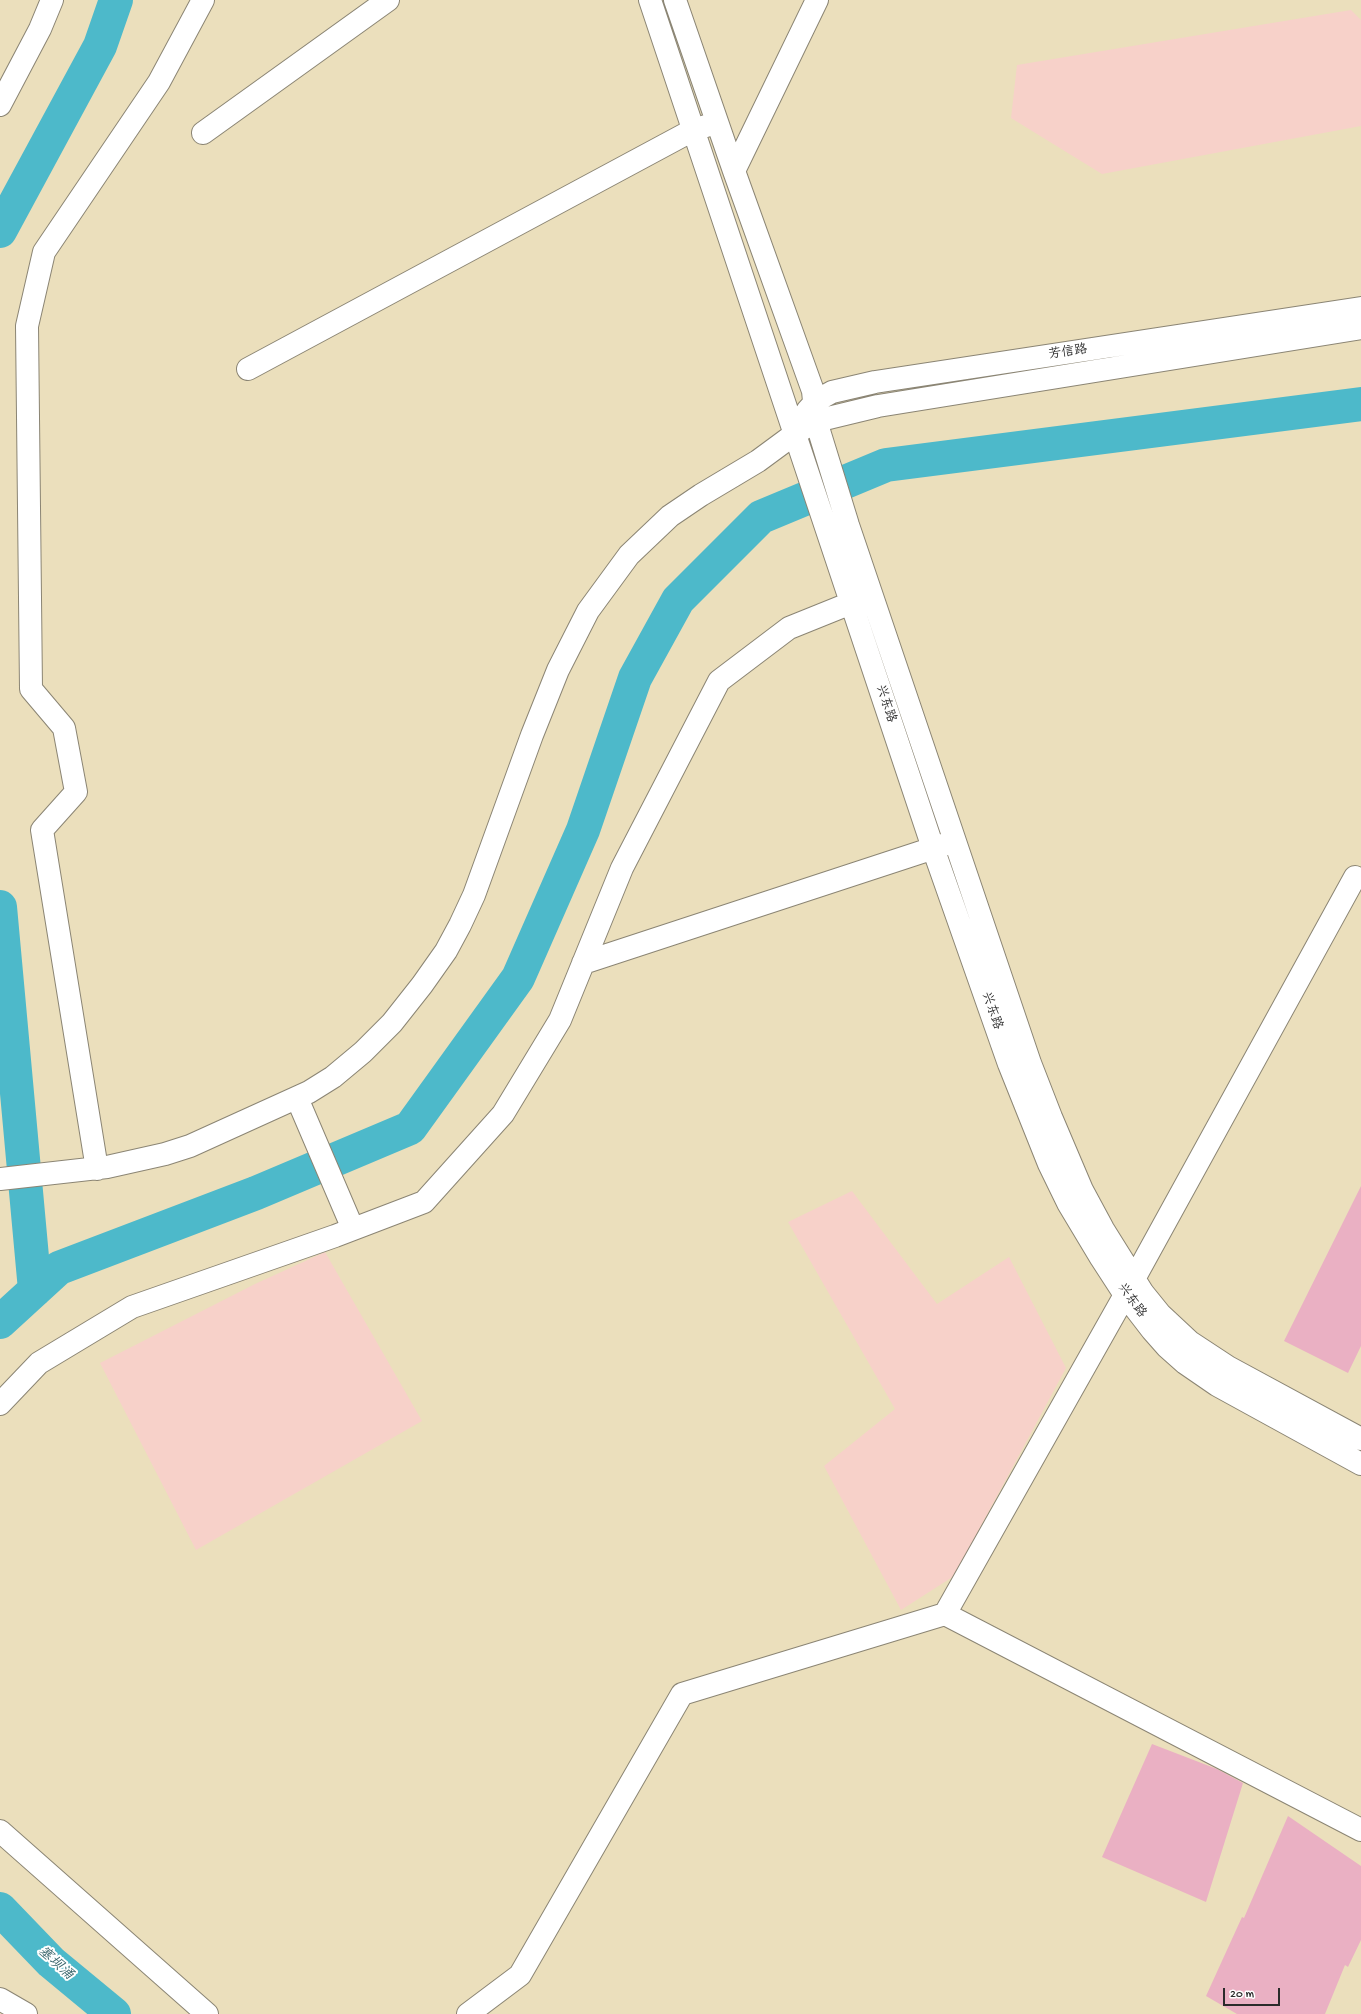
<!DOCTYPE html>
<meta charset="utf-8">
<style>
body{margin:0}
#map{position:relative;width:1361px;height:2014px;overflow:hidden;background:#ebdfbc;font-family:"Gochi Hand",sans-serif}
canvas{display:block}
.scale{position:absolute;left:1223px;top:1988px;width:57px;height:18px;box-sizing:border-box;border:2px solid #2b2b2b;border-top:0;padding-left:5px;font-size:12px;line-height:14px;white-space:nowrap;color:#2b2b2b;-webkit-text-stroke:3px #fff;paint-order:stroke}
</style>
<div id="map">
<canvas width="1361" height="2014"></canvas>
<div class="scale">20 m</div>
</div>
<script>
const context = document.querySelector('canvas').getContext('2d');
context.lineJoin = 'round';
function fill(path, color) { context.fillStyle = color; context.fill(path, 'evenodd'); }
const poly = rows => new Path2D(rows.map(r => 'M' + r).join(''));
function stroke(path, color, width, dash) { context.strokeStyle = color; context.lineWidth = width; context.lineCap = dash ? 'butt' : 'round'; context.setLineDash(dash || []); context.stroke(path); }
function label(font, color, halo, rows, align = 'center') {
  context.font = font + ' "Gochi Hand","LXGW WenKai TC",sans-serif'; context.lineWidth = 4; context.setLineDash([]); context.textBaseline = 'middle'; context.strokeStyle = halo; context.fillStyle = color; for (const [text, x, y, turn = 0] of rows) {
    context.save(); context.translate(x, y); context.rotate((+turn || 0) * Math.PI / 180); context.textAlign = isNaN(turn) ? turn : align; if (halo) context.strokeText(text, 0, 0); context.fillText(text, 0, 0); context.restore();
  }
}
fill(poly([
 [1351,10,1361,20,1361,126,1102,174,1011,118,1017,65],
 [852,1191,937,1304,1009,1257,1066,1368,954,1576,901,1610,824,1466,895,1409,788,1222],
 [325,1252,422,1421,196,1550,100,1363,255,1284]
]), '#f7d1c9');
stroke(poly([
 [0,231,100,46,116,0],
 [0,907,35,1290],
 [0,1322,59,1268,256,1193,410,1128,518,978,583,830,635,678,678,600,761,517,886,465,1361,404],
 [0,1909,51,1962,114,2014]
]), '#4db9ca', 34);
fill(poly([
 [1361,1186,1361,1346,1348,1373,1284,1341],
 [1152,1744,1217,1769,1243,1783,1206,1902,1102,1857],
 [1288,1816,1361,1866,1361,1940,1348,1967,1345,1965,1325,2014,1237,2014,1206,1996,1242,1917,1244,1918]
]), '#eab0c3');
const minor = poly([
 [650,0,933,848,1009,1064,1049,1164,1068,1203,1101,1258,1125,1295,1152,1330,1167,1347,1185,1363,1217,1385,1361,1464],
 [675,0,734,171,813,391,816,421,848,525,1030,1063,1051,1117,1082,1190,1103,1229,1143,1293,1160,1314,1190,1342,1228,1367,1361,1439],
 [0,105,40,29,52,0],
 [203,133,388,0],
 [734,171,817,0],
 [248,369,693,130,706,126],
 [807,411,816,401,832,392,875,382,1361,308],
 [583,963,946,844],
 [297,1098,353,1229],
 [97,1169,42,830,76,792,64,728,31,689,27,326,44,252,159,82,203,0],
 [0,1179,107,1167,165,1154,190,1146,309,1092,333,1077,363,1052,392,1023,422,985,446,951,460,925,474,895,532,735,558,670,588,611,629,555,670,516,701,495,758,461,796,433,816,421,878,406,1361,328],
 [1134,1279,1355,877],
 [0,1404,39,1363,132,1307,335,1236,424,1202,503,1114,560,1020,622,868,719,681,789,628,851,603],
 [945,1614,1125,1295],
 [0,1831,207,2014],
 [0,1999,26,2014],
 [468,2014,520,1975,682,1694,945,1614,1361,1830]
]);
stroke(minor, '#8b8574', 24);
stroke(minor, '#fff', 22);
label('13px', '#2b2b2b', '#fff', [
 ["芳信路",1068,353,-8],
 ["兴东路",885,704,72],
 ["兴东路",991,1011,71],
 ["兴东路",1131,1301,54]
]);
label('italic 14px', '#39646b', '#fff', [
 ["塞坝涌",55,1964,42]
]);
</script>
